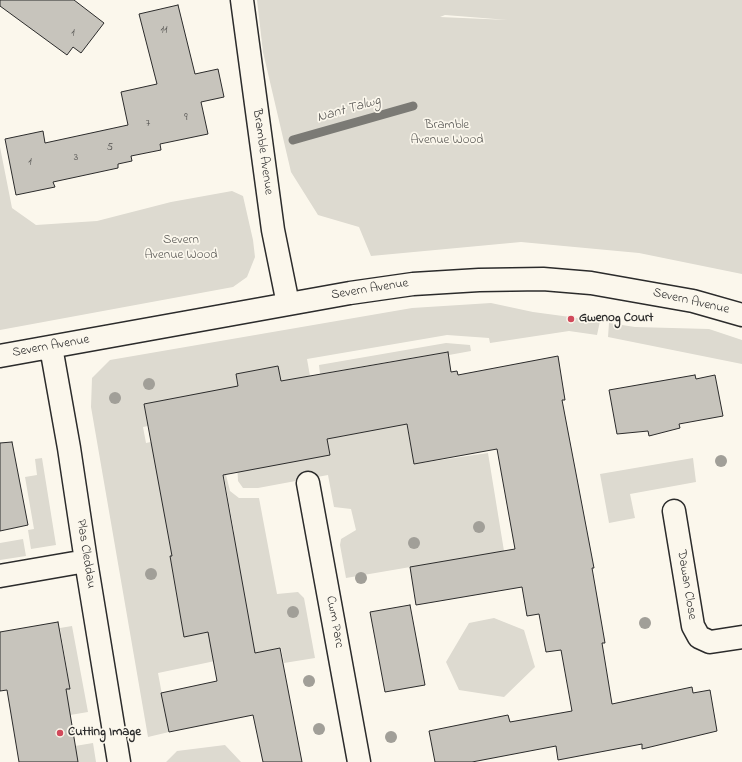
<!DOCTYPE html>
<style>
body{margin:0}
canvas{display:block;background:#fbf7ec}
</style>
<canvas width="742" height="762"></canvas>
<script>
const context = document.querySelector('canvas').getContext('2d');
context.lineJoin = 'round';
function fill(path, color) { context.fillStyle = color; context.fill(path, 'evenodd'); }
const poly = rows => new Path2D(rows.map(r => 'M' + r).join(''));
function stroke(path, color, width, dash) { context.strokeStyle = color; context.lineWidth = width; context.lineCap = dash ? 'butt' : 'round'; context.setLineDash(dash || []); context.stroke(path); }
function label(font, color, halo, rows, align = 'center') {
  context.font = font + ' "Indie Flower",sans-serif'; context.lineWidth = 3.5; context.setLineDash([]); context.textBaseline = 'middle'; context.strokeStyle = halo; context.fillStyle = color; for (const [text, x, y, turn = 0] of rows) {
    context.save(); context.translate(x, y); context.rotate((+turn || 0) * Math.PI / 180); context.textAlign = isNaN(turn) ? turn : align; if (halo) context.strokeText(text, 0, 0); context.fillText(text, 0, 0); context.restore();
  }
}
fill(poly([
 [257,0,742,0,742,274,639,253,521,242,371,256,359,227,318,215,291,172,263,52],
 [445,15,508,20,440,17],
 [0,147,12,208,36,225,97,221,171,202,232,191,243,196,253,240,255,257,247,277,233,287,0,330],
 [491,303,533,312,600,321,597,335,569,331,490,343,489,338,447,335,307,359,310,376,281,381,278,366,236,374,238,387,144,404,148,426,143,427,146,443,165,439,190,552,170,556,184,637,208,632,216,535,234,532,218,443,230,491,239,498,259,498,277,594,298,592,304,598,315,658,284,663,281,648,264,651,267,666,215,661,158,673,169,732,148,737,91,407,92,378,110,360,412,308],
 [609,323,635,327,709,329,742,340,742,364,608,337],
 [446,343,470,345,471,351,449,355,448,352,411,358,414,376,403,378,399,360,320,374,319,365],
 [361,410,406,421,414,464,488,453,504,551,346,578,340,545,341,539,356,530,351,509,334,507,328,475,258,488,243,488,238,481,237,463,327,439,365,432],
 [42,458,56,545,31,549,28,530,34,529,25,477,37,475,35,459],
 [693,458,696,482,630,494,635,518,609,523,600,474],
 [23,539,26,556,0,560,0,543],
 [494,618,524,630,535,667,504,697,459,690,446,662,469,623],
 [72,626,88,712,70,715,66,689,70,688,60,628],
 [93,743,96,762,78,762,75,746],
 [225,745,241,762,166,762,177,751]
]), '#dddad0');
stroke(poly([
 [293,140,413,106]
]), '#7b7a75', 9);
const building = poly([
 [0,0,74,0,104,23,81,53,73,47,67,55,0,6,0,0],
 [178,5,195,74,218,69,224,97,201,102,208,134,160,144,161,150,131,156,132,161,118,164,118,168,53,182,55,187,16,195,5,139,43,131,45,143,128,125,121,92,157,84,139,14,178,5],
 [448,352,451,372,457,371,458,375,558,356,565,400,562,400,594,568,592,568,605,643,602,643,612,704,692,687,693,693,710,690,717,731,642,749,642,744,558,760,556,746,472,762,435,762,429,731,508,715,510,722,572,711,561,650,546,652,539,614,527,616,522,587,416,605,410,567,515,549,497,449,414,464,407,424,327,439,330,455,223,475,255,653,280,648,302,762,263,762,253,715,169,732,161,693,217,681,208,632,184,637,170,556,172,556,144,404,238,386,236,374,278,366,281,381,448,352],
 [695,375,696,379,715,375,723,416,679,424,680,428,649,436,648,431,617,434,609,390,695,375],
 [12,442,28,525,0,531,0,443,12,442],
 [410,605,425,685,385,692,370,612,410,605],
 [58,622,70,689,66,689,78,762,19,762,7,690,0,691,0,632,58,622]
]);
fill(building, '#c7c4bc');
stroke(building, '#2b2b2b', 1);
const minor = poly([
 [242,0,273,230,288,304],
 [51,347,69,448,86,561,119,762],
 [0,356,350,293,413,284,479,280,543,279,591,283,693,301,742,315],
 [308,483,359,762],
 [674,511,693,626,699,637,710,642,742,637],
 [0,576,86,561]
]);
stroke(minor, '#2b2b2b', 25);
stroke(minor, '#fbf7ec', 22);
context.fillStyle = '#a19f98';
for (const [x, y] of [
 [149,384],
 [115,398],
 [721,461],
 [479,527],
 [414,543],
 [151,574],
 [361,578],
 [293,612],
 [645,623],
 [309,681],
 [319,729],
 [391,737]
]) { context.beginPath(); context.arc(x, y, 6, 0, 2 * Math.PI); context.fill(); }
for (const [x, y, r, color] of [
 [571,319,4,"#d1495b"],
 [60,733,4,"#d1495b"]
]) { const dot = new Path2D(); dot.arc(x, y, r, 0, 2 * Math.PI); context.fillStyle = color; context.fill(dot); stroke(dot, '#fbf7ec', 1.5); }
label('11px', '#52514f', null, [
 ["11",164,31],
 ["1",73,34],
 ["9",186,118],
 ["7",148,124],
 ["5",110,148],
 ["3",76,158],
 ["1",30,163]
]);
label('13px', '#585754', '#fbf7ec', [
 ["Bramble",447,126],
 ["Avenue Wood",447,141],
 ["Severn",181,241],
 ["Avenue Wood",181,256]
]);
label('13px', '#2b2b2b', '#fbf7ec', [
 ["Bramble Avenue",262,152,82],
 ["Severn Avenue",370,290,-9],
 ["Severn Avenue",691,302,13],
 ["Severn Avenue",51,347,-10],
 ["Plas Cleddau",85,554,81],
 ["Dawan Close",686,585,81],
 ["Cwm Parc",334,622,80]
]);
label('bold 13px', '#2b2b2b', '#fbf7ec', [
 ["Gwenog Court",579,319],
 ["Cutting Image",68,733]
], 'left');
label('italic 14px', '#5a5956', '#fbf7ec', [
 ["Nant Talwg",349,110,-16]
]);
</script>
